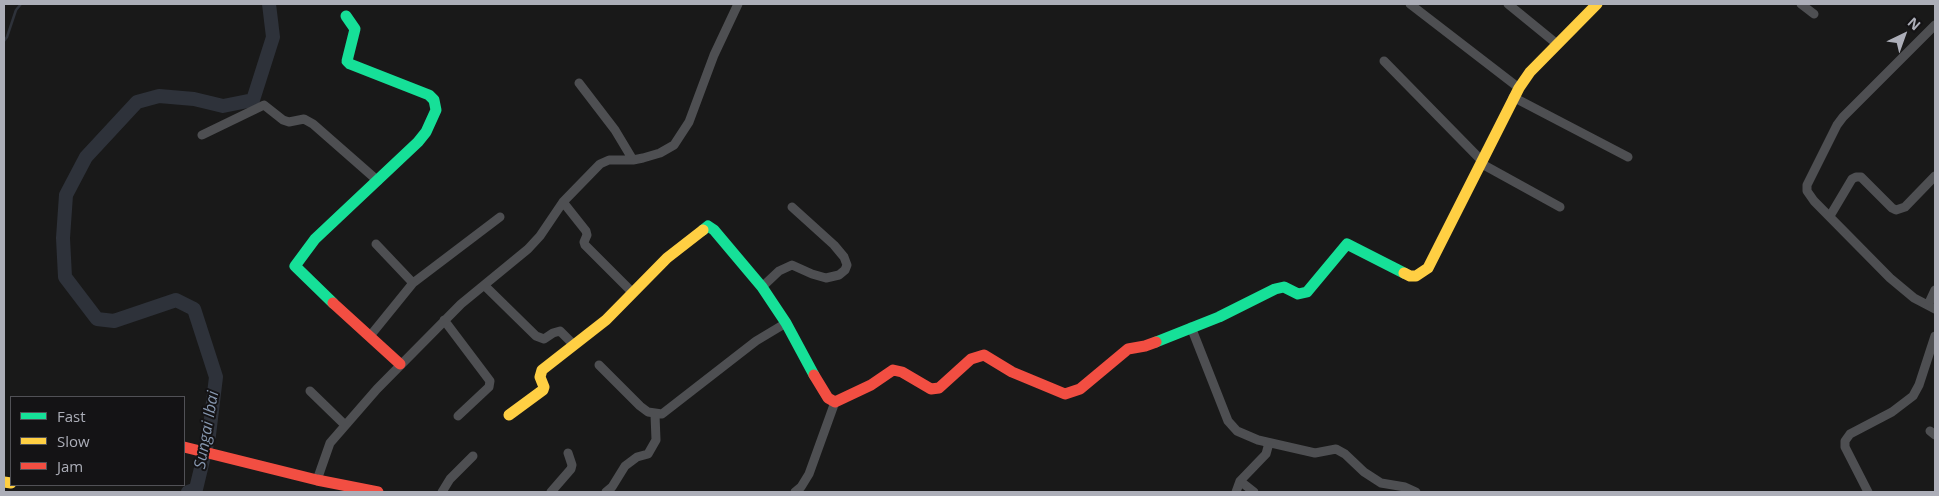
<!DOCTYPE html>
<style>
body{margin:0}
#map{position:relative;width:1939px;height:496px;overflow:hidden;background:#191919;font-family:"Open Sans",sans-serif}
canvas{display:block}
.frame{position:absolute;inset:0;border:5px solid #acaeb8;pointer-events:none}
.legend{position:absolute;left:10px;top:396px;width:175px;height:90px;box-sizing:border-box;background:#141315;border:1px solid #515156;margin:0;padding:6px 9px;list-style:none;font-size:15px;color:#acaeb8}
.legend li{display:flex;align-items:center;gap:10px;height:25px}
.legend b{width:25px;border:1px solid #515156}
.north{position:absolute;left:1879px;top:10px;width:50px;height:50px;-webkit-text-stroke:4px #141315;paint-order:stroke;rotate:42deg;font-size:14px;font-weight:700;line-height:20px;text-align:center;color:#acaeb8}
.north::after{content:'';display:block;margin:auto;width:18px;height:22px;background:#acaeb8;clip-path:polygon(50% 0,100% 100%,50% 72%,0 100%)}
</style>
<div id="map">
<canvas width="1939" height="496"></canvas>
<div class="frame"></div>
<ul class="legend">
<li><b style="height:6px;background:#16e098"></b>Fast</li>
<li><b style="height:6px;background:#ffcf43"></b>Slow</li>
<li><b style="height:6px;background:#f24e42"></b>Jam</li>
</ul>
<div class="north">N</div>
</div>
<script>
const context = document.querySelector('canvas').getContext('2d');
context.lineJoin = 'round';
const poly = rows => new Path2D(rows.map(r => 'M' + r).join(''));
function stroke(path, color, width, dash) { context.strokeStyle = color; context.lineWidth = width; context.lineCap = dash ? 'butt' : 'round'; context.setLineDash(dash || []); context.stroke(path); }
function label(font, color, halo, rows, align = 'center') {
  context.font = font + ' "Open Sans",sans-serif'; context.lineWidth = 4; context.setLineDash([]); context.textBaseline = 'middle'; context.strokeStyle = halo; context.fillStyle = color; for (const [text, x, y, turn = 0] of rows) {
    context.save(); context.translate(x, y); context.rotate((+turn || 0) * Math.PI / 180); context.textAlign = isNaN(turn) ? turn : align; if (halo) context.strokeText(text, 0, 0); context.fillText(text, 0, 0); context.restore();
  }
}
stroke(poly([
 [4,41,7,37,16,10,21,4],
 [196,489,198,492]
]), '#2e323a', 2.5);
stroke(poly([
 [188,492,196,489,209,435,216,377,194,309,176,300,114,321,97,319,65,277,63,238,66,195,86,157,137,102,159,96,194,99,223,106,253,100,273,37,269,4]
]), '#2e323a', 14);
stroke(poly([
 [1410,4,1519,88],
 [1508,4,1557,44],
 [1801,4,1814,14],
 [1935,25,1843,117,1837,125,1807,185,1807,191,1814,201,1890,278,1914,298,1935,309],
 [1384,61,1483,162],
 [579,83,615,130,633,160],
 [1513,97,1628,157],
 [202,135,264,105,283,120,289,122,304,119,313,124,378,181],
 [1482,164,1560,207],
 [563,202,586,231,587,235,584,242,585,245,633,293],
 [1830,216,1852,179,1856,177,1861,177,1892,208,1896,210,1905,207,1935,176],
 [376,244,413,283],
 [485,286,536,336,544,339,553,333,560,331,573,344],
 [762,287,779,271,792,265,812,274,826,278,839,275,845,270,847,265,844,257,834,245,792,207],
 [1928,305,1935,290],
 [444,320,490,381,489,387,458,416],
 [1191,327,1228,421,1237,431,1258,440,1315,453,1336,449,1345,454,1364,472,1381,483,1405,487,1416,492],
 [370,336,413,283,500,217],
 [599,365,640,406,648,412,662,414,756,341,786,323],
 [310,391,345,425],
 [1930,431,1935,435],
 [317,480,330,443,377,389,461,304,528,249,540,236,563,202,600,164,609,160,633,160,643,158,660,153,674,145,689,122,714,55,738,4],
 [1240,481,1254,492],
 [442,492,450,479,473,456],
 [551,492,571,469,572,465,568,453],
 [606,492,612,487,625,466,637,457,648,454,656,440,655,415],
 [795,492,801,487,809,474,835,402],
 [1236,492,1240,481,1266,454,1269,443],
 [1868,492,1845,447,1845,441,1850,434,1892,412,1913,396,1919,385,1935,336]
]), '#4e4f52', 9);
stroke(poly([
 [703,230,708,226,714,230,762,287,786,323,814,375],
 [333,303,295,266,315,239,418,142,426,132,436,110,434,100,429,95,350,64,347,61,355,29,346,16],
 [1156,342,1219,317,1275,289,1284,287,1298,294,1307,292,1347,244,1404,273]
]), '#16e098', 11);
stroke(poly([
 [1404,273,1410,276,1416,276,1428,268,1519,88,1530,72,1597,4],
 [509,415,543,390,544,387,540,377,542,370,606,320,667,258,703,230],
 [4,482,11,483]
]), '#ffcf43', 11);
stroke(poly([
 [333,303,400,364],
 [814,375,828,398,835,402,871,385,893,370,902,372,931,389,939,388,971,359,984,355,1012,372,1065,394,1080,389,1128,349,1145,346,1156,342],
 [184,447,317,480,378,492]
]), '#f24e42', 11);
label('italic 16px', '#8798b0', '#141315', [
 ["Sungai Ibai",207,430,-80]
]);
</script>
